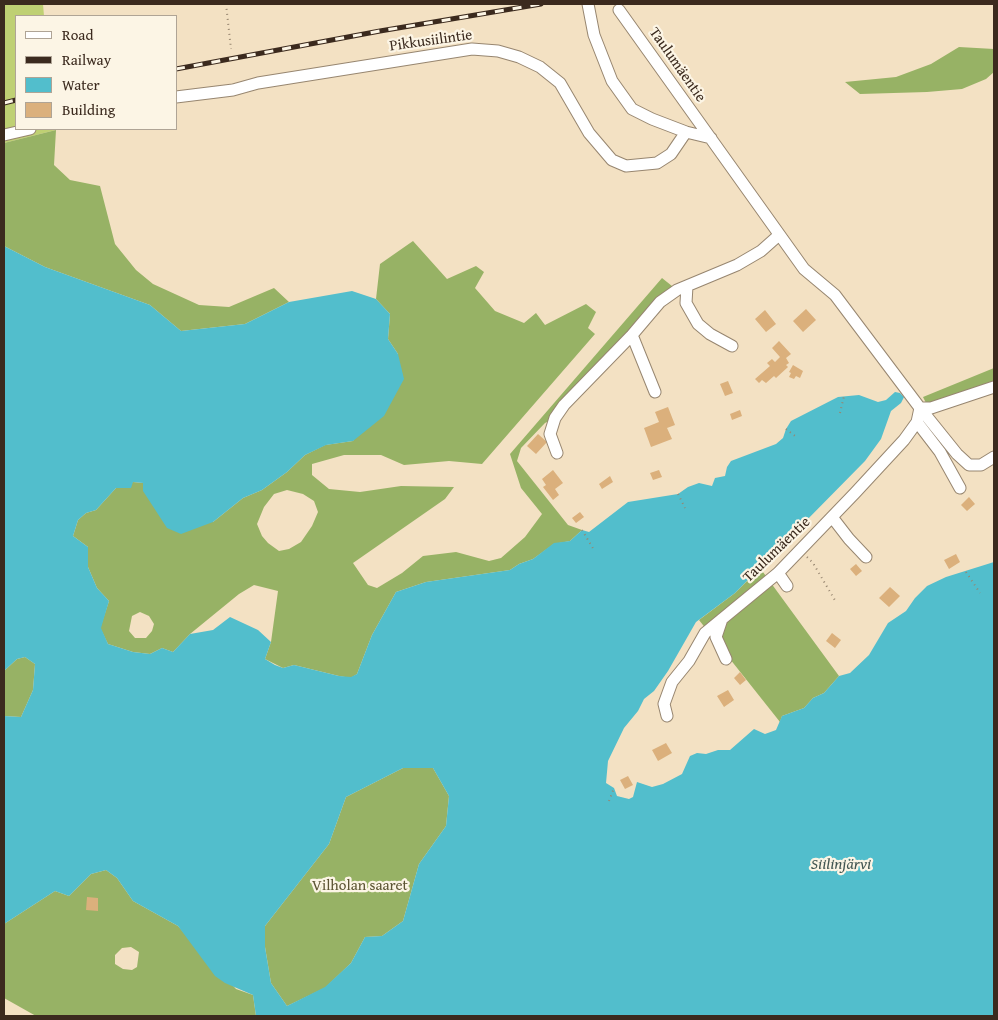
<!DOCTYPE html>
<meta charset="utf-8">
<style>
body{margin:0}
#map{position:relative;width:998px;height:1020px;overflow:hidden;background:#f3e1c3;font-family:"Gentium Book Plus",serif}
canvas{display:block}
.frame{position:absolute;inset:0;border:5px solid #3b2a1e;pointer-events:none}
.legend{position:absolute;left:15px;top:15px;width:162px;height:115px;box-sizing:border-box;background:#fcf5e5;border:1px solid #afa495;margin:0;padding:6px 9px;list-style:none;font-size:15px;color:#3b2a1e}
.legend li{display:flex;align-items:center;gap:10px;height:25px}
.legend b{width:25px;border:1px solid #afa495}
</style>
<div id="map">
<canvas width="998" height="1020"></canvas>
<div class="frame"></div>
<ul class="legend">
<li><b style="height:6px;background:#fff"></b>Road</li>
<li><b style="height:6px;background:#3b2a1e"></b>Railway</li>
<li><b style="height:14px;background:#52becc"></b>Water</li>
<li><b style="height:14px;background:#dbb07c"></b>Building</li>
</ul>
</div>
<script>
const context = document.querySelector('canvas').getContext('2d');
context.lineJoin = 'round';
function fill(path, color) { context.fillStyle = color; context.fill(path, 'evenodd'); }
const poly = rows => new Path2D(rows.map(r => 'M' + r).join(''));
function stroke(path, color, width, dash) { context.strokeStyle = color; context.lineWidth = width; context.lineCap = dash ? 'butt' : 'round'; context.setLineDash(dash || []); context.stroke(path); }
function label(font, color, halo, rows, align = 'center') {
  context.font = font + ' "Gentium Book Plus",serif'; context.lineWidth = 4.5; context.setLineDash([]); context.textBaseline = 'middle'; context.strokeStyle = halo; context.fillStyle = color; for (const [text, x, y, turn = 0] of rows) {
    context.save(); context.translate(x, y); context.rotate((+turn || 0) * Math.PI / 180); context.textAlign = isNaN(turn) ? turn : align; if (halo) context.strokeText(text, 0, 0); context.fillText(text, 0, 0); context.restore();
  }
}
fill(poly([
 [4,4,43,4,44,16,16,16,16,129,56,129,56,130,4,143]
]), '#bfd073');
fill(poly([
 [959,47,994,49,994,72,986,79,962,89,927,92,860,94,845,82,896,77,931,64],
 [56,130,54,165,70,180,100,186,115,244,136,270,153,284,199,305,229,307,274,288,289,302,245,324,181,331,150,305,45,267,4,246,4,143],
 [413,241,447,279,476,266,484,272,475,288,495,311,524,323,536,313,545,325,586,304,596,312,588,328,595,334,482,464,449,461,404,465,381,455,344,455,312,464,312,475,329,489,360,492,401,486,454,487,445,499,353,563,368,585,377,588,402,573,423,556,456,552,489,561,501,558,525,537,542,514,521,488,510,454,662,278,677,290,555,418,545,423,521,448,517,461,568,525,582,530,570,541,554,544,533,559,519,564,510,570,426,582,396,592,372,635,357,674,351,678,339,676,294,665,283,668,265,659,271,642,278,591,254,585,239,594,190,634,173,652,162,648,150,654,133,652,108,644,100,628,109,601,97,588,88,567,88,547,73,536,78,520,86,513,96,510,116,488,133,482,143,483,213,522,243,498,262,490,287,472,305,455,325,445,353,441,398,354,388,339,390,314,376,299,380,264],
 [287,490,303,494,314,501,318,512,312,526,301,542,289,549,279,551,268,543,262,536,257,524,264,507,274,494],
 [140,612,149,616,154,624,152,631,146,638,135,638,129,631,132,616],
 [994,368,994,382,927,405,923,397],
 [760,568,839,676,824,693,813,698,804,708,782,716,780,722,699,620,735,593],
 [25,657,35,664,33,690,21,717,4,716,4,671,17,659],
 [403,768,433,768,449,796,446,826,419,864,403,921,382,936,365,937,351,963,325,988,287,1006,271,983,265,947,265,926,329,844,346,797],
 [106,870,117,878,133,901,178,926,236,989,253,995,256,1016,36,1016,4,998,4,924,55,891,69,896,91,874],
 [131,947,139,952,137,967,132,970,123,969,115,964,115,955,122,948]
]), '#97b265');
fill(poly([
 [4,246,45,267,150,305,181,331,245,324,289,302,352,291,376,299,390,314,388,339,398,354,404,379,384,416,353,441,326,445,305,455,287,472,262,490,243,498,213,522,181,534,167,528,143,491,143,483,133,482,131,488,116,488,96,510,86,513,78,520,73,536,88,547,88,567,97,588,109,601,101,628,108,644,133,652,150,654,162,648,173,652,190,634,213,630,230,617,258,630,271,642,265,659,275,665,283,668,294,665,339,676,351,677,357,674,372,635,396,592,426,582,510,570,519,564,533,559,554,543,570,541,582,530,589,532,628,502,678,494,688,487,699,483,712,486,715,478,725,476,727,467,731,461,776,444,783,438,786,429,791,421,838,397,859,395,878,402,886,400,895,392,900,393,904,397,901,403,891,411,881,439,865,461,735,593,696,622,668,671,654,691,644,699,638,711,624,728,608,761,606,783,614,788,617,796,629,799,633,797,637,782,652,787,663,784,682,774,690,756,697,753,706,754,718,750,730,750,754,729,765,734,776,730,782,716,804,708,813,698,824,693,839,676,850,673,869,655,888,623,906,611,915,598,927,586,946,577,994,562,994,1016,256,1016,253,995,225,983,215,976,178,926,133,901,117,878,106,870,91,874,69,896,55,891,4,924,4,716,21,717,33,690,35,664,25,657,17,659,4,671],
 [403,768,433,768,449,796,446,826,419,864,403,921,382,936,365,937,351,963,325,987,287,1006,271,983,265,947,265,926,329,844,346,797]
]), '#52becc');
fill(poly([
 [806,309,816,320,803,332,793,321],
 [765,310,776,324,766,332,755,319],
 [779,341,791,354,786,358,789,363,786,365,788,367,776,378,774,376,766,383,762,380,759,383,755,379,770,366,767,363,772,359,775,362,780,357,772,348],
 [793,365,803,371,800,378,796,376,794,379,789,377,791,373,789,372],
 [728,381,733,393,725,396,720,384],
 [668,407,675,425,667,428,672,439,651,447,644,428,659,422,655,412],
 [740,410,742,416,732,420,730,414],
 [538,434,547,442,536,454,527,446],
 [553,470,563,483,555,489,559,495,553,500,543,487,546,485,542,479],
 [659,470,662,477,653,480,650,473],
 [610,476,613,482,602,489,599,484],
 [969,497,975,504,967,511,961,505],
 [580,512,584,517,576,523,572,518],
 [956,554,960,562,949,569,944,560],
 [856,564,862,571,856,576,850,569],
 [890,587,900,596,889,607,879,598],
 [832,633,841,640,835,648,826,641],
 [740,672,746,680,740,685,734,678],
 [728,690,734,700,724,707,717,696],
 [666,743,672,753,658,761,652,750],
 [628,776,633,785,625,789,620,780],
 [87,897,98,898,98,911,86,910]
]), '#dbb07c');
const street = poly([
 [588,4,594,35,612,81,632,109,652,119,686,132,711,138],
 [619,10,804,269,835,295,920,408,957,454,969,465,981,465,994,457],
 [176,97,233,90,258,83,472,49,498,51,519,57,540,67,560,83,589,133,612,160,626,166,657,163,671,154,686,132],
 [4,135,30,129],
 [687,286,686,303,698,324,710,334,732,346],
 [632,335,655,392],
 [917,422,940,452,960,488],
 [557,453,550,434,555,418,564,405,632,335,660,302,677,290,737,265,761,251,779,235],
 [832,517,849,539,866,557],
 [778,573,787,586],
 [722,619,716,637,726,659],
 [667,716,664,704,672,682,689,661,705,633,778,573,855,493,904,440,917,422,920,408,931,408,994,387]
]);
stroke(street, '#978670', 13);
stroke(poly([
 [226,4,231,49],
 [840,413,844,396],
 [786,429,795,436],
 [678,494,685,508],
 [582,530,594,550],
 [807,557,813,563,836,602],
 [966,572,980,593],
 [609,801,614,788]
]), '#978670', 2, [1, 4]);
stroke(street, '#fff', 11);
const rail = poly([
 [176,69,380,31,541,4],
 [4,103,16,100]
]);
stroke(rail, '#3b2a1e', 5);
stroke(rail, '#fcf5e5', 3, [9]);
label('15px', '#3b2a1e', '#fcf5e5', [
 ["Pikkusiilintie",431,41,-8],
 ["Taulumäentie",677,65,55],
 ["Taulumäentie",777,550,-44]
]);
label('15px', '#5c5433', '#fcf5e5', [
 ["Vilholan saaret",360,886]
]);
label('italic 16px', '#425652', '#fcf5e5', [
 ["Siilinjärvi",841,865]
]);
</script>
